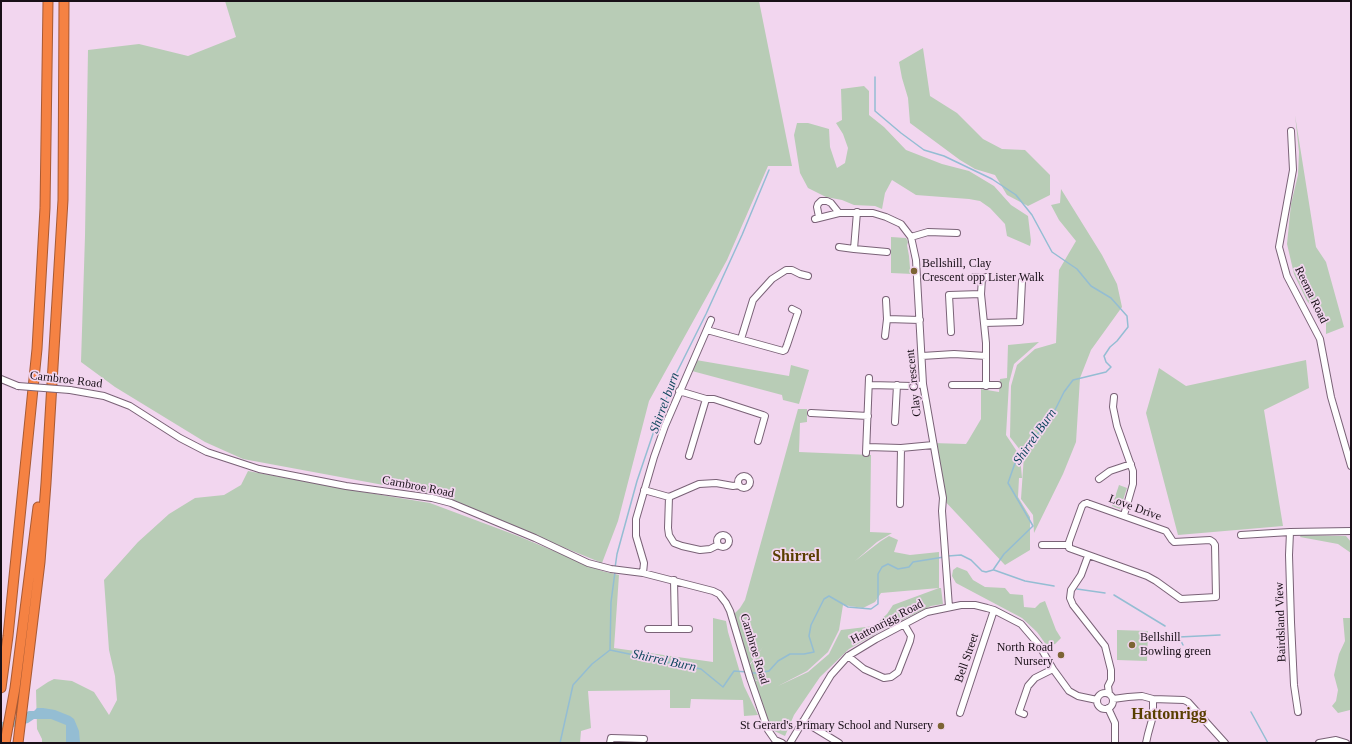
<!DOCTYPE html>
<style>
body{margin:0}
#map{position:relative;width:1352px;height:744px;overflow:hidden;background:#f2d6ef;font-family:Georgia,serif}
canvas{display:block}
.frame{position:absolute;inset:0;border:2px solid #180f17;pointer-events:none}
</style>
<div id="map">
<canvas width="1352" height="744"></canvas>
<div class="frame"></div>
</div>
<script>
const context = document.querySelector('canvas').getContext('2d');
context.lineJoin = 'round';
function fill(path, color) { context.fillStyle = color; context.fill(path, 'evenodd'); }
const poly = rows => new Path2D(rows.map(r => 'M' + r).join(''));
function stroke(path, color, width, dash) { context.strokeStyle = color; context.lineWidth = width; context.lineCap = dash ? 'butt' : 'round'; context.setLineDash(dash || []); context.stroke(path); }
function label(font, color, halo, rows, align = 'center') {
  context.font = font + ' Georgia,serif'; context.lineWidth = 3.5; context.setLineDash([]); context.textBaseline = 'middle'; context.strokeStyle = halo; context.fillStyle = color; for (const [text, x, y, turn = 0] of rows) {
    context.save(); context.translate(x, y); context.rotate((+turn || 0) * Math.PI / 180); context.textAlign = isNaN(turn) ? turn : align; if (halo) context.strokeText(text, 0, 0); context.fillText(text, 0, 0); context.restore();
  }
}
fill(poly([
 [225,1,759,1,792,166,768,166,727,260,649,401,618,521,602,563,432,494,243,459,205,442,115,387,81,362,85,236,88,50,139,44,188,56,236,37],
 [923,48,930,96,957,113,983,139,1002,149,1025,150,1050,175,1050,195,1028,206,1007,195,995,175,975,169,960,160,910,123,908,98,902,78,899,62],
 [864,86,869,91,869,115,884,127,906,150,942,164,969,171,994,186,1011,205,1028,216,1031,241,1030,246,1007,236,1005,224,990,208,980,201,969,199,916,195,892,180,885,193,882,209,875,206,854,205,842,200,826,197,808,188,800,173,794,135,797,123,808,123,829,129,830,147,837,168,845,163,848,148,843,134,836,123,842,120,841,89],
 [1295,115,1316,247,1326,262,1344,327,1326,334,1326,322,1307,301,1294,274,1287,244,1291,204,1298,175,1299,152],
 [1061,189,1102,255,1117,284,1122,307,1091,350,1080,378,1076,442,1063,474,1034,533,1033,515,1021,499,1024,455,1010,437,1011,386,1017,365,1035,349,1056,343,1059,270,1076,241,1059,220,1051,205,1060,203],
 [891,237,906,238,908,242,907,245,909,256,910,268,913,274,891,273],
 [1039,342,1014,364,1009,383,1006,435,1020,456,1022,478,1019,478,1018,497,1030,517,1030,550,1005,565,941,497,932,443,966,444,968,441,981,419,981,389,999,392,1000,379,1007,378,1008,345],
 [696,360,789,376,791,365,809,370,799,404,783,400,782,395,692,371],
 [1306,360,1309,388,1264,410,1283,526,1178,535,1146,413,1159,368,1186,386],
 [798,409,807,409,807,422,800,423,799,452,871,455,870,532,892,533,877,542,855,561,881,541,889,536,898,540,894,552,910,555,939,552,939,588,941,588,943,604,931,606,886,628,849,649,820,677,794,715,785,736,772,730,754,680,760,682,754,679,750,665,763,647,749,665,734,614,740,608,745,600],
 [939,588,893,605,887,614,874,626,841,630,829,654,808,672,778,686,807,671,828,652,839,630,843,605,863,608,875,602,881,593],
 [248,471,345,489,430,503,518,536,602,571,619,575,614,648,713,662,713,618,726,621,728,632,744,686,758,715,744,716,743,700,691,699,690,708,670,708,670,690,588,691,591,728,581,731,580,743,42,743,42,739,37,729,36,690,48,682,54,679,72,681,94,692,109,715,117,700,115,676,109,650,104,580,138,542,169,514,195,498,224,495,241,485],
 [1119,485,1127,488,1120,509,1112,506],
 [1301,535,1346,536,1351,542,1351,553,1338,544,1300,537],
 [957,567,967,571,973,580,985,587,1005,588,1010,594,1023,595,1024,607,1035,608,1040,603,1045,601,1056,630,1061,638,1055,644,1047,646,1037,632,1022,618,956,583,952,576,953,570],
 [1343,618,1351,618,1351,713,1350,710,1338,713,1332,706,1336,701,1338,690,1334,675,1339,654,1345,641],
 [1117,630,1148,631,1147,661,1117,660]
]), '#b8ccb6');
fill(poly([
 [37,708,43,708,55,710,70,716,74,719,79,731,80,743,66,743,66,725,51,719,34,719,28,723,16,726,1,733,1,723,2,722,7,721,29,711,34,711]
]), '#94bdd3');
stroke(poly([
 [875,77,875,111,901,133,924,150,944,156,992,179,1016,195,1032,215,1052,252,1077,269,1091,286,1111,298,1127,316,1128,327,1117,341,1110,347,1104,356,1106,362,1111,367,1106,372,1073,380,1064,392,1053,414,1015,463,1008,483,1033,526,1004,554,993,570,986,572,982,571,971,560,961,555,948,556],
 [615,568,617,554,637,481,657,422,677,372,706,314,742,235,769,170],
 [994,570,1025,581,1054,586],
 [1077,589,1105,593],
 [1114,595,1165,626],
 [1183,645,1179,637,1220,635],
 [610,650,611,602,615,572],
 [751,673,758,673,769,671,778,661,790,654,804,654,814,652,809,636,811,625,824,599,829,596,848,607,871,609,878,604,878,574,882,567,888,564,898,569,909,567,913,562,944,557],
 [1251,712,1268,743],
 [560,743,573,685,592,664,610,650,701,669,723,687,734,671,747,672]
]), '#94bdd3', 1.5);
const minor = poly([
 [1291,131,1293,170,1279,247,1287,276,1320,339,1331,397,1351,466],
 [857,212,854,249,887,252],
 [819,217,817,207,818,204,821,201,827,201,831,203,839,213],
 [815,219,839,213,873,213,886,217,901,224,911,237,916,260,923,384,943,498,942,511,949,607],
 [911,237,928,232,957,233],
 [839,247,854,249],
 [974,277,982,278,987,277],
 [981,294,982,278],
 [886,300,887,319],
 [984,323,1020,322,1022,281],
 [707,330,783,351,785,350,787,345,798,312,792,309],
 [951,332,949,295,981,294,986,343,986,386],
 [885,336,887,319,920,320],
 [741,339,753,300,772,279,786,270,792,270,800,274,808,276],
 [922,356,954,354,986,356],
 [1,379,18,386],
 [869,385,913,386,923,384],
 [952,385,998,385],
 [70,390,104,396,130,406,180,438,207,452,259,469,346,486,432,498,451,503,535,538,588,563,611,569,643,573,713,591,719,594,726,603,730,611,750,678,768,730,775,740,782,743],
 [679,391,706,399,714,399,763,415,765,416,758,441],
 [1114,397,1113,407,1117,426,1133,471,1133,484,1124,515],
 [811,413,868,416],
 [895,422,897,385],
 [867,447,901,448,933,445],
 [866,453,869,378],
 [689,456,706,399],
 '738 482a6 6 0 1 1 12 0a6 6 0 1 1-12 0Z',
 [1099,479,1110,471,1131,464],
 [644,490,669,497,668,528,669,535,674,543,682,546,700,550,710,549,718,545],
 [669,497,699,484,716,483,733,486,739,485],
 [1087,503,1166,531,1172,540,1174,542,1210,540,1213,542,1215,545,1216,597,1181,599,1156,581,1147,576,1069,548,1069,542,1082,506,1084,504,1087,503],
 [900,504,901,448],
 [1290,532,1289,555,1291,622,1294,685,1298,712],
 '717 541a6 6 0 1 1 12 0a6 6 0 1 1-12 0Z',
 [1241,535,1290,532,1351,531],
 [1042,545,1069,545],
 [1088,556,1081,575,1071,590,1070,598,1073,605,1105,646,1111,670,1111,680,1108,686,1109,694],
 [643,573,644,563,636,536,636,519,654,457,665,426,711,320],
 [674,580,675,629,689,629],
 [648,629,675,629],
 [848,656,864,669,884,678,891,677,898,672,910,641,911,636,904,624],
 '1097 701a8 8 0 1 1 16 0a8 8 0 1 1-16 0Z',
 [1113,699,1128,697,1142,696,1153,699,1184,700,1188,702,1225,743],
 [1108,708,1115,723,1115,743],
 [960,713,994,610],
 [1024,714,1019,712,1028,686,1035,678,1053,669],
 [803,721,839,743],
 [610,743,611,738,644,739],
 [790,743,831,675,848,656,876,639,927,612,961,605,975,605,987,608,994,610,1021,624,1039,645,1053,669,1069,691,1078,696,1097,700],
 [1146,743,1148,734,1153,716,1153,699],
 [1319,743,1336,740,1346,743]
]);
const highway = poly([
 [1,688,8,636,37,349,45,208,48,1],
 [5,743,15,688,38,507],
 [18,743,40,562,46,483,63,200,64,1]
]);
stroke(minor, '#7a6277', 8);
stroke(highway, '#a85a34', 11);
stroke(minor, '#fff', 6);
stroke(highway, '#f58243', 9);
const minorBridge = poly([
 [18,386,70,390]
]);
stroke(minorBridge, '#7a6277', 8, []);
stroke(minorBridge, '#fff', 6);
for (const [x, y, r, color] of [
 [914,271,4,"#7c6334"],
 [1132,645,4,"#7c6334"],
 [1061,655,4,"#7c6334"],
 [941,726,4,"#7c6334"]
]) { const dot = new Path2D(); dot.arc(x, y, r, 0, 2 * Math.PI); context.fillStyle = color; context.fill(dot); stroke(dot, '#f2d6ef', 1.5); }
label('12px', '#180f17', '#f2d6ef', [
 ["Bellshill, Clay",922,264],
 ["Crescent opp Lister Walk",922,278],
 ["Bellshill",1140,638],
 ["Bowling green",1140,652],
 ["North Road",1053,648,"right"],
 ["Nursery",1053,662,"right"],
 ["St Gerard's Primary School and Nursery",933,726,"right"]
], 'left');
label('12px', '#180f17', '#f2d6ef', [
 ["Reema Road",1311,295,64],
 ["Carnbroe Road",66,380,7],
 ["Clay Crescent",914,383,-96],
 ["Carnbroe Road",418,487,11],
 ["Love Drive",1135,508,20],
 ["Hattonrigg Road",887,622,-28],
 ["Bairdsland View",1281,622,-92],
 ["Carnbroe Road",754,649,73],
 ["Bell Street",967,658,-71]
]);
label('italic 13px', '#10475e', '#f2d6ef', [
 ["Shirrel burn",665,403,-70],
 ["Shirrel Burn",1035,437,-55],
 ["Shirrel Burn",664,661,12]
]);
label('bold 16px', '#593e00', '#f2d6ef', [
 ["Shirrel",796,557],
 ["Hattonrigg",1169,715]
]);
</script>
